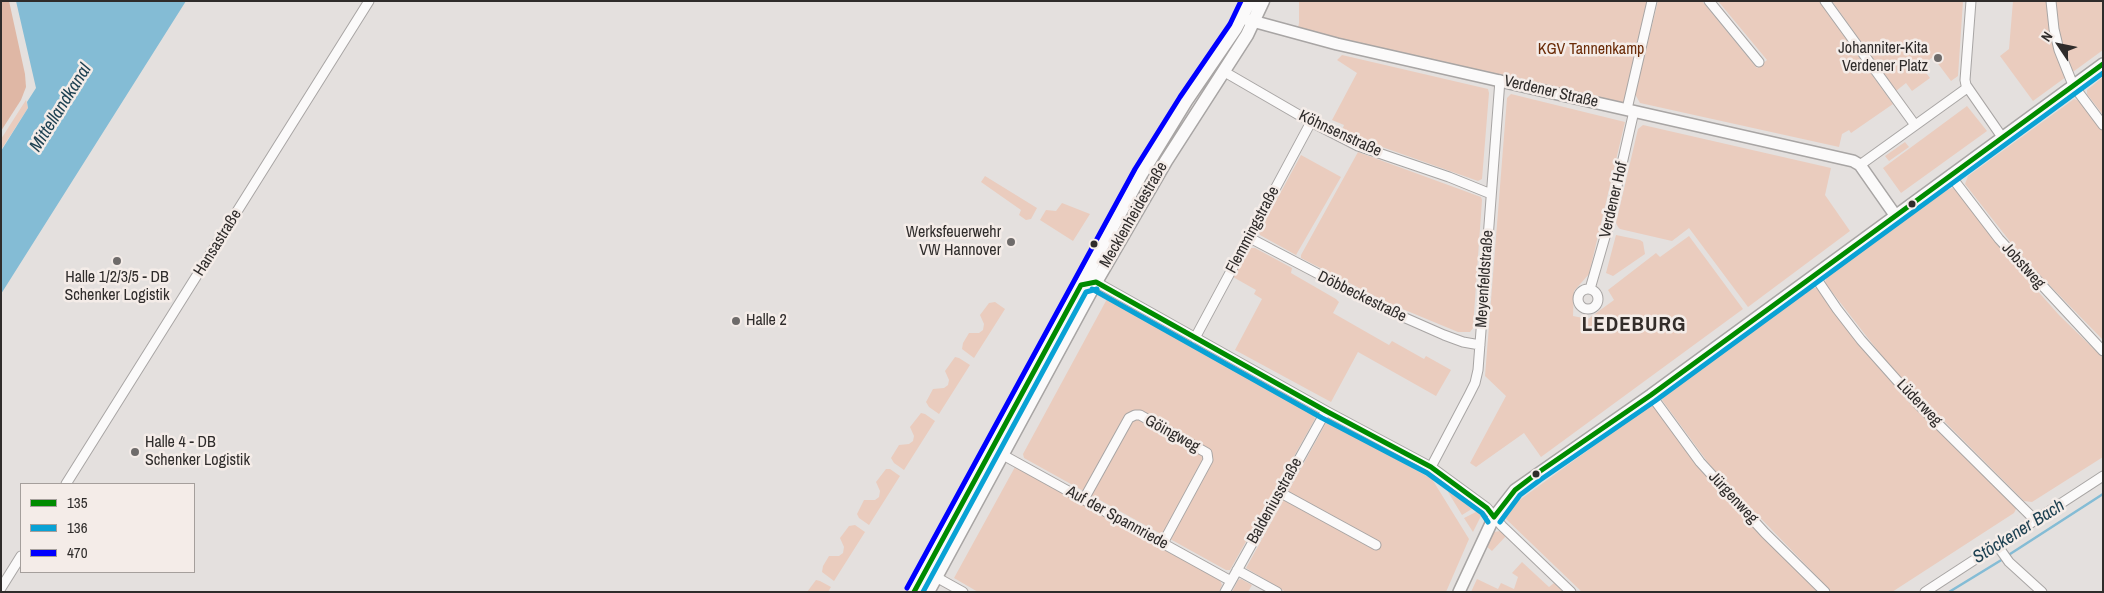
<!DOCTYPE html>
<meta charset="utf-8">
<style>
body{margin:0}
#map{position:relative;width:2104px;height:593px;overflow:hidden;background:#e4e0de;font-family:"Archivo Narrow",sans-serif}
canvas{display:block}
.frame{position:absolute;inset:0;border:2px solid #2f2c2b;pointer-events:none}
.legend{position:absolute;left:20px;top:483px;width:175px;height:90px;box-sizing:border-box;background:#f4ece8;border:1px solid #a59f9c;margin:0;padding:6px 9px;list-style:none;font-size:15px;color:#2f2c2b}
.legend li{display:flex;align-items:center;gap:10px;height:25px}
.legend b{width:25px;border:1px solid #a59f9c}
.north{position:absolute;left:2034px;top:20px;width:50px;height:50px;-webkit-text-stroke:4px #f4ece8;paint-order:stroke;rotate:304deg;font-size:14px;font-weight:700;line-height:20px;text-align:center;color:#2f2c2b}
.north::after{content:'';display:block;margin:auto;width:18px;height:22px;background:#2f2c2b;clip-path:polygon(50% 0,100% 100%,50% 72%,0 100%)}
</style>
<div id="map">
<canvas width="2104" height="593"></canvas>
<div class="frame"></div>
<ul class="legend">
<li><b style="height:6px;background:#008b00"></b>135</li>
<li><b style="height:6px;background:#09a2d5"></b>136</li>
<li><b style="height:6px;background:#00f"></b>470</li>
</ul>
<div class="north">N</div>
</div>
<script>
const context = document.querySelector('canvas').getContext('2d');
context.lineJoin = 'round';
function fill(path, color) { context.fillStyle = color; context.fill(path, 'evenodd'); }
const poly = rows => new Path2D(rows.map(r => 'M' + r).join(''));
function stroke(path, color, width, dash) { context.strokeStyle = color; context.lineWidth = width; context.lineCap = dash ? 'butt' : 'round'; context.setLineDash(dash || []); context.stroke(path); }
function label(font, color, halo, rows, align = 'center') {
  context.font = font + ' "Archivo Narrow",sans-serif'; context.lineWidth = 5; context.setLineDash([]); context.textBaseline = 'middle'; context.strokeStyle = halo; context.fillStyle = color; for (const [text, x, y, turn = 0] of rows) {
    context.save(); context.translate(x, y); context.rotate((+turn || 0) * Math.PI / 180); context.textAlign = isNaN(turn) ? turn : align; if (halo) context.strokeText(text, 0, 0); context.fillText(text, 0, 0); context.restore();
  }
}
fill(poly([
 [1299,1,1652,1,1627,109,1297,33,1299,23],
 [1658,1,1702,1,1757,68,1767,60,1718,1,1819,1,1893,104,1851,133,1849,130,1842,134,1839,147,1640,103,1635,94],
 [1832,1,1963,1,1958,76,1951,81,1933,57,1921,66,1930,78,1912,91,1906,83,1896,91],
 [2013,1,2103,1,2103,50,2033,101,2000,56,2009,49],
 [1342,55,1488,89,1489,93,1482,179,1478,181,1368,142,1342,130,1344,125,1332,120,1357,73,1337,60],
 [2103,77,2103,115,2087,94,2087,90],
 [1511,94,1625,122,1589,274,1574,291,1573,316,1588,319,1614,300,1608,290,1656,253,1660,257,1689,236,1743,309,1541,457,1524,433,1476,467,1470,463,1506,396,1485,376,1507,98],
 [2074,99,2080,101,2103,129,2103,340,2023,258,1965,184,1968,176],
 [26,100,28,108,1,150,1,139],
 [1967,106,1987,131,1901,193,1883,168],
 [1643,125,1831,168,1825,195,1850,231,1748,307,1689,228,1672,241,1620,229,1618,227,1616,223,1638,129],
 [1905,142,1909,147,1889,161,1885,156],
 [1358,152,1481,197,1482,200,1473,328,1470,332,1458,332,1388,303,1301,258,1301,255],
 [1301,155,1341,177,1296,255,1260,235,1259,232],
 [985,176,1037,208,1031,219,1026,220,1019,215,1021,210,981,182],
 [1952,188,1956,190,2010,260,2059,315,2103,358,2103,457,2032,502,2024,501,1892,369,1825,283,1829,269,1947,190],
 [1062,203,1090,214,1073,241,1040,220,1046,210,1056,211],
 [1616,235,1640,240,1643,242,1645,254,1613,276,1606,273],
 [1248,248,1255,248,1292,268,1291,273,1336,299,1339,302,1333,313,1389,345,1392,341,1424,359,1426,356,1451,370,1436,396,1358,352,1331,402,1235,350,1262,299,1254,294,1256,290,1233,277],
 [1812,288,1817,288,1844,324,1901,391,2017,507,2014,513,1892,592,1832,592,1712,468,1662,400,1663,397],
 [1107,299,1313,412,1315,419,1230,570,1226,570,1024,458,1023,454],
 [995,302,1005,309,974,358,962,349,963,343,969,333,979,333,983,330,984,324,980,315,989,303],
 [955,357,959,358,970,365,939,414,929,407,926,402,933,389,944,388,948,385,949,380,945,371],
 [1649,406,1655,406,1820,592,1582,592,1505,518,1514,504],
 [921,413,925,414,935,421,904,470,894,463,891,458,899,445,909,444,913,441,914,436,910,427],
 [1327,421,1432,479,1469,539,1446,592,1286,592,1246,568],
 [1015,467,1220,580,1222,585,1219,592,978,592,954,578],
 [886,469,890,469,900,476,869,525,859,518,857,514,864,500,875,500,879,497,880,491,876,482],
 [1452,489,1475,507,1462,515,1448,492],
 [1478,511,1481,516,1473,532,1464,518],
 [855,525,865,532,834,581,822,572,823,566,829,556,839,556,843,553,844,547,840,538,849,526],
 [1501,531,1506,536,1492,551,1486,546,1493,532],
 [1522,562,1549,587,1554,583,1564,592,1471,592,1477,579,1498,589,1501,583,1514,589,1518,577,1512,573],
 [1241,579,1252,585,1248,592,1232,592,1238,580],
 [816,580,820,581,831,587,828,592,807,592]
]), '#eaccbe');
fill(poly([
 [1,1,9,1,25,74,26,87,21,100,1,131]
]), '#dfb7a5');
fill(poly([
 [16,1,186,1,1,294,1,151,28,108,27,102,36,88]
]), '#84bcd5');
stroke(poly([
 [2007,556,2103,494],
 [1949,592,2003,559]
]), '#84bcd5', 2.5);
const minor = poly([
 [1709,1,1759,62],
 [1825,1,1915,125],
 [1971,1,1965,80,1966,85,2002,137],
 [2051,1,2054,29,2059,50,2073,85,2103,125],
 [1223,71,1311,122,1358,146,1449,177,1491,194],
 [1627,109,1652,1],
 [1860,165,1967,88],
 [1950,175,1999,239,2103,351],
 [1248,237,1385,309,1444,335,1463,342,1480,345],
 [1814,275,1837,309,1861,340,1918,404,2035,520],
 [1096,282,1326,411,1431,467,1487,508,1502,526,1571,592],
 '1578 299a10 10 0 1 1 20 0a10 10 0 1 1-20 0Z',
 [1590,289,1607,230,1634,111],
 [1195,338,1311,122],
 [1651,395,1700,462,1765,533,1825,592],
 [1003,455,1231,581],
 [1431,467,1469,395,1475,383,1478,370,1500,80],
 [66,484,369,1],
 [1281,493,1376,545],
 [1084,499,1129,418,1135,415,1140,415,1207,453,1208,460,1163,543],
 [1997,545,2009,562,2042,592],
 [1237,570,1277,592],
 [936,577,963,592],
 [1,588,21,556],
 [1225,592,1326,411],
 [1925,592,2103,476]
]);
const tertiary = poly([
 [1245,19,1337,44,1853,161,1860,165,1895,215],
 [1459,592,1494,517,1515,490,1651,395,2103,64]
]);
const secondary = poly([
 [914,592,1142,173,1186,101,1236,28,1250,1],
 [928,592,1096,282,1166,161,1247,35,1263,1]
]);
stroke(minor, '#a8a5a4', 11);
stroke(tertiary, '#a8a5a4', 14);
stroke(secondary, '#a8a5a4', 15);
stroke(minor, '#fbfafa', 9);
stroke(tertiary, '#fbfafa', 11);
stroke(secondary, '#fbfafa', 12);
stroke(poly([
 [1096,282,1326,411,1431,467,1487,508,1494,517],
 [1494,517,1515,490,1536,474,1651,395,2103,64],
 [914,592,1081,285,1096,282]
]), '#008b00', 5);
stroke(poly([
 [1092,289,1322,418,1427,473,1482,513,1488,522],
 [1500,522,1520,495,1540,480,1655,401,2103,73],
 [923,592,1086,292,1097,289]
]), '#09a2d5', 5);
stroke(poly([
 [907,588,1135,169,1180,97,1230,24,1241,1]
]), '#00f', 5);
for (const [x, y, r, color] of [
 [1938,58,5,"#6e6b6a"],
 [1912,204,4.5,"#2f2c2b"],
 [1011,242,5,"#6e6b6a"],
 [1094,244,4.5,"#2f2c2b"],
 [117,261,5,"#6e6b6a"],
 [736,321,5,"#6e6b6a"],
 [135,452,5,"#6e6b6a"],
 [1536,474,4.5,"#2f2c2b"]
]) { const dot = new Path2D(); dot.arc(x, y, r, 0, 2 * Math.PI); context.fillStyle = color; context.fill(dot); stroke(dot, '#f4ece8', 2); }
label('16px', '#2f2c2b', '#f4ece8', [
 ["Johanniter-Kita",1928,49],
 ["Verdener Platz",1928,67],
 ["Werksfeuerwehr",1001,233],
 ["VW Hannover",1001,251],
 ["Halle 1/2/3/5 - DB",117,278,"center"],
 ["Schenker Logistik",117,296,"center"],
 ["Halle 2",746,321,"left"],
 ["Halle 4 - DB",145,443,"left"],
 ["Schenker Logistik",145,461,"left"]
], 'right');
label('16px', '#6b2c08', '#f4ece8', [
 ["KGV Tannenkamp",1591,50]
]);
label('16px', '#2f2c2b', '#f4ece8', [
 ["Verdener Straße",1551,92,13],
 ["Köhnsenstraße",1340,134,25],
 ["Verdener Hof",1614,200,-77],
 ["Mecklenheidestraße",1134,215,-60],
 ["Flemmingstraße",1253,230,-62],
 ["Hansastraße",218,243,-58],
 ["Jobstweg",2023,266,48],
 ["Meyenfeldstraße",1485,279,-86],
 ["Döbbeckestraße",1362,297,26],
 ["Lüderweg",1919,403,46],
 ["Göingweg",1172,434,29],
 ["Jürgenweg",1733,498,47],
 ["Baldeniusstraße",1275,501,-61],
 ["Auf der Spannriede",1117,518,29]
]);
label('italic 18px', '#1b3f50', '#f4ece8', [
 ["Mittellandkanal",61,108,-58],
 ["Stöckener Bach",2019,532,-32]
]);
context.letterSpacing = '1px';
label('bold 21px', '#332d2a', '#f4ece8', [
 ["LEDEBURG",1634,325]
]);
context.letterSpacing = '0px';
</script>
